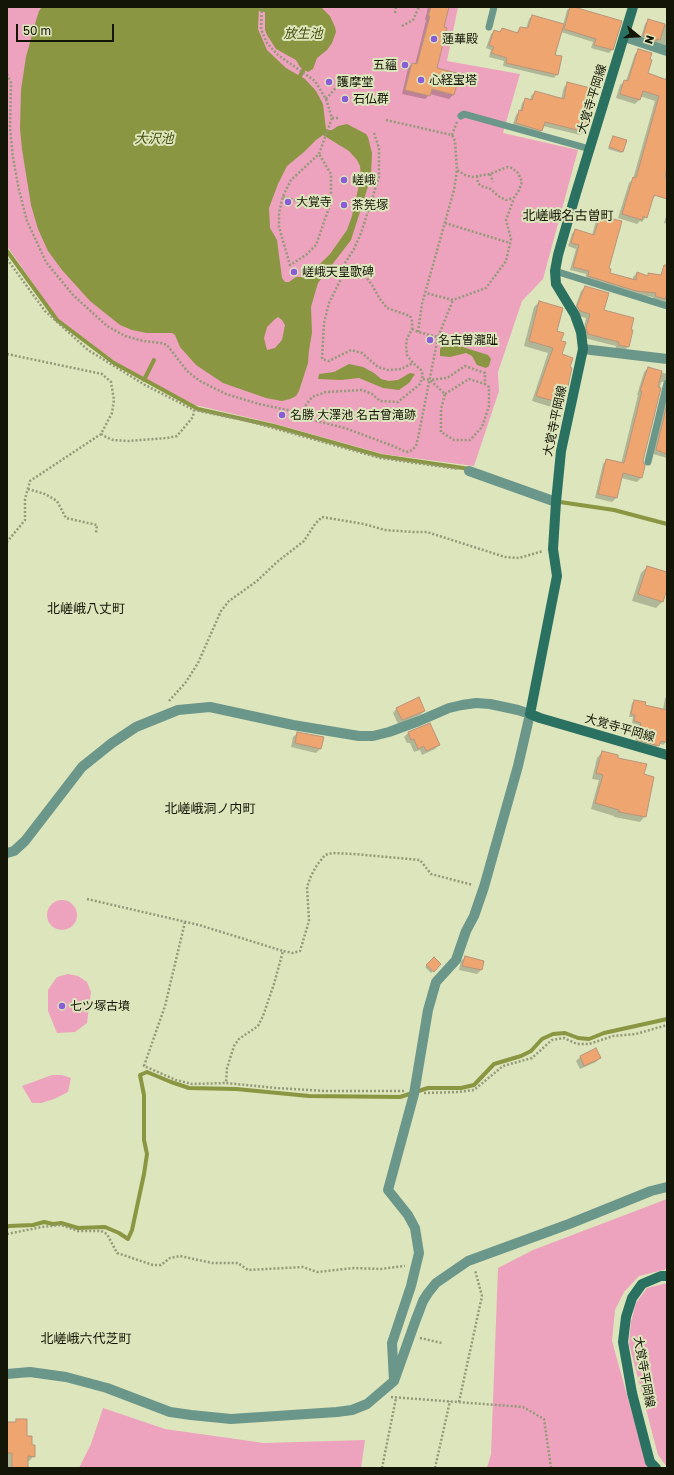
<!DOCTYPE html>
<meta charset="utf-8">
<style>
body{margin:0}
#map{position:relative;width:674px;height:1475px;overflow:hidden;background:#dde5bc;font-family:"Golos Text",sans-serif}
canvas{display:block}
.frame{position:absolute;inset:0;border:8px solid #131506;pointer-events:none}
.north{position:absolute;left:618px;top:16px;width:40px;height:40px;-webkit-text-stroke:3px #dde5bc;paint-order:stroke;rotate:108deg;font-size:11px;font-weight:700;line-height:16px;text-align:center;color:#131506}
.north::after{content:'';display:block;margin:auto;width:14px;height:18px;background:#131506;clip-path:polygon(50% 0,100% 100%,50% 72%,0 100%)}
.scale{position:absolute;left:16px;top:24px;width:98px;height:18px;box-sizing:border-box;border:2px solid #131506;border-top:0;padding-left:5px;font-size:12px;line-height:14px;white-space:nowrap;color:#131506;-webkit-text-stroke:3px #dde5bc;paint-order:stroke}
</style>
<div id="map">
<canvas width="674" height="1475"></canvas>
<div class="frame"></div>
<div class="north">N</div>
<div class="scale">50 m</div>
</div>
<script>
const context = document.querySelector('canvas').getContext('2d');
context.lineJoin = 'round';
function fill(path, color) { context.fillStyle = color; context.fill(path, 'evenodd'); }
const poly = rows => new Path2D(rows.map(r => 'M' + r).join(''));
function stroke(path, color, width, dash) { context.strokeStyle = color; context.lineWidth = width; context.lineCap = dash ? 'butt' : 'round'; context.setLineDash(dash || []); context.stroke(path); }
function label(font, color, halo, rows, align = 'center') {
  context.font = font + ' "Golos Text","Noto Sans JP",sans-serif'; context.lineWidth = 4; context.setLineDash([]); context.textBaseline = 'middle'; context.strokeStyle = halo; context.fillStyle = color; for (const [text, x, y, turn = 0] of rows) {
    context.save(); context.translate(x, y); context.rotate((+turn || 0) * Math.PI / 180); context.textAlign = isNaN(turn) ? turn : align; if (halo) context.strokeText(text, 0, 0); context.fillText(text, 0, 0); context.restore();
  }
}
fill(poly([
 [7,7,458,7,447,61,520,74,503,133,578,150,543,279,522,301,498,372,499,391,474,466,383,454,272,423,195,405,124,368,57,318,7,246],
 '47 915a15 15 0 1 1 30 0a15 15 0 1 1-30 0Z',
 [68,974,78,976,87,982,91,992,87,1023,75,1032,57,1033,48,1011,48,990,57,977],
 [52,1075,62,1075,71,1078,68,1092,54,1099,41,1103,32,1103,22,1086],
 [667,1199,667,1269,639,1276,624,1292,615,1310,612,1341,646,1464,649,1468,487,1468,491,1454,498,1268,533,1250],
 [667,1283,667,1467,658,1455,629,1344,631,1322,636,1303,647,1288],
 [103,1408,165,1429,264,1443,365,1440,361,1468,79,1468,91,1444]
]), '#eda3bd');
fill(poly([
 [42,7,259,7,258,29,267,50,286,68,305,79,316,91,323,104,326,129,329,130,332,130,338,126,347,124,366,134,368,137,372,153,371,176,366,193,351,240,318,283,315,293,311,307,312,333,309,350,308,363,299,391,296,396,290,399,282,401,266,398,223,383,196,365,180,347,175,335,172,333,147,333,132,330,120,325,90,301,62,270,48,251,38,229,31,205,22,149,20,129,21,90,26,57,35,24,39,11],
 [323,135,349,151,357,160,360,166,361,176,352,216,347,230,330,254,307,277,296,277,289,282,285,282,282,278,277,240,270,228,269,208,278,184,287,166,304,152,316,140],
 [278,317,282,320,285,325,282,340,275,348,267,350,264,338,267,327,274,320],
 [265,7,321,7,330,16,335,27,336,32,332,43,327,50,317,58,313,69,308,72,300,67,296,60,276,49,267,35,265,30],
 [445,342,447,342,488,355,491,359,489,366,486,368,477,365,472,356,466,353,450,357,440,356,440,349],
 [349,364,363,367,374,373,381,379,389,381,398,380,410,373,415,374,409,383,399,390,383,388,359,378,341,380,318,379,319,374,334,372]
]), '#8a9641');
fill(poly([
 [428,7,448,7,435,69,453,95,449,99,430,94,425,99,402,94,408,68,412,64,415,65,426,20,425,20],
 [571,7,621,22,612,50,609,53,591,48,593,42,561,32,554,56,557,74,554,78,503,66,504,61,489,57,491,50,486,48,491,34,494,31,499,32,502,29,516,33,520,28,526,29,529,19,532,16,563,25,567,10],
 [648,20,667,25,667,48,640,40,645,24],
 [639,50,646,74,665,80,667,73,667,170,665,170,656,195,652,200,646,217,642,222,640,221,637,224,618,218,629,183,633,179,655,101,640,96,639,100,635,104,616,98,620,85,626,81,635,54],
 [568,83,584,132,580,135,543,126,542,130,538,134,512,127,516,115,520,111,522,103,525,100,530,101,531,96,535,92,561,99,564,87],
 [613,137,622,151,621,153,608,149],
 [667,213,667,224,664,223],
 [600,217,609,273,633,280,633,277,637,273,647,276,649,274,667,276,667,303,652,300,653,297,632,294,585,280,586,274,570,270,576,249,568,246,572,234,575,230,592,235,596,221],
 [585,287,628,347,624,351,615,349,616,346,584,338,583,332,586,318,576,315,574,311,581,291],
 [539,302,560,341,561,355,569,368,571,369,563,404,558,409,532,401,548,353,524,346,534,307],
 [648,368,667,374,667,384,664,382,661,382,642,461,644,466,641,478,637,482,621,478,616,498,612,502,595,498,603,464,607,460,621,464,638,395,637,395,644,372],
 [667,394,667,458,653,454],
 [647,567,667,573,667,585,662,602,656,608,632,601,641,573],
 [667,696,666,742,663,745,659,743,656,748,635,742,639,725,632,723,633,717,629,717,632,703,634,701,644,705,663,710,665,698],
 [397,708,424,711,420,715,398,724,393,713],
 [430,724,439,745,435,749,422,755,420,750,414,752,410,743,407,743,404,737,408,733],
 [298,733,320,749,316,753,291,747,293,737],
 [602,752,617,758,643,775,645,816,640,822,614,817,614,816,591,809,599,780,592,779,597,758],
 [465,957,483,961,481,970,477,974,459,970,461,961],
 [434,958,440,964,431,973,425,967],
 [596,1049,600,1058,596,1062,580,1069,576,1061,580,1057],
 [17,1420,31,1446,34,1456,27,1463,27,1468,7,1468,7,1423,14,1423]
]), '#0003');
stroke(poly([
 [259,9,265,10],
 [300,76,304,69],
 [7,251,57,320,114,363,198,409,274,426,381,456,470,469],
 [144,380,154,360],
 [560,502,614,510,667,524],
 [7,1227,9,1226,33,1225,44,1222,53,1224,61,1223,78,1228,105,1227,119,1233,128,1239,132,1230,144,1174,147,1154,144,1140,144,1095,140,1075,147,1072,171,1082,189,1088,236,1089,309,1096,400,1097,428,1088,461,1088,474,1085,494,1064,521,1056,531,1051,542,1039,553,1034,565,1033,578,1038,589,1039,604,1033,667,1019]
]), '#8a9641', 4);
const building = poly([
 [431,7,449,7,444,27,447,28,437,68,460,74,454,95,432,89,430,96,405,90,412,63,417,64,430,16,428,16,431,7],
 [570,7,574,7,622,21,613,50,594,45,596,39,564,29,570,7],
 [532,15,564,24,555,55,562,56,558,75,506,63,507,58,491,53,494,47,489,45,494,30,500,32,502,28,518,33,520,27,528,28,532,15],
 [648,19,665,24,660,40,657,39,656,41,643,36,648,19],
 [638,49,639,49,652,53,650,59,652,60,648,73,667,80,667,167,665,178,667,179,667,199,654,195,647,218,643,216,642,220,622,214,633,177,636,178,659,96,643,91,640,100,620,94,624,80,628,81,638,49],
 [567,82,594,89,585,132,545,122,542,131,516,123,519,110,522,111,525,98,532,100,535,91,564,99,567,82],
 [613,136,627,140,623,152,609,147,613,136],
 [600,216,622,221,609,268,611,269,610,273,636,280,637,272,648,276,648,273,661,275,664,265,667,265,667,294,665,299,655,296,656,293,636,291,588,276,589,271,573,267,579,245,571,243,575,229,594,235,600,216],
 [585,286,609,293,604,310,634,318,631,330,633,330,629,347,618,345,619,342,588,334,586,328,590,314,580,311,577,306,585,286],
 [539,301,563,308,557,331,564,333,561,341,566,342,562,354,573,358,570,367,572,368,564,404,536,396,553,348,529,341,539,301],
 [648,367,662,371,658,387,661,388,643,461,645,466,642,478,623,473,617,498,598,494,606,459,624,463,642,391,640,391,648,367],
 [667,404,667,454,656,450,667,404],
 [647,566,667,572,667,589,663,602,638,594,647,566],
 [419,697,425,711,402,720,396,708,419,697],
 [634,700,646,702,645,705,667,710,667,742,661,741,659,746,637,740,641,723,634,721,635,715,631,714,634,700],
 [430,723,440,745,426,751,424,746,418,749,414,739,411,740,408,732,430,723],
 [297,732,324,737,321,749,295,743,297,732],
 [602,751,618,755,618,758,647,764,644,774,654,777,646,817,619,812,619,810,595,803,603,775,596,773,602,751],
 [465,956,484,961,482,970,462,966,465,956],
 [434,957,441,964,434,972,426,965,434,957],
 [596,1048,601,1058,584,1066,580,1056,596,1048],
 [16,1419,27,1419,27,1436,32,1436,32,1445,35,1445,35,1457,28,1456,28,1468,12,1468,12,1453,7,1453,7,1422,16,1422,16,1419]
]);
fill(building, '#eea570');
stroke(building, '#b8947b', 1);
stroke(poly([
 [262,7,261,29,267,43,278,55,315,81,326,99,332,118,319,154,291,180,283,196,279,213,279,227,290,265,306,255,316,245,331,202,331,174,319,154],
 [395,13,396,7],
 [402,26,413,20,419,7],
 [7,74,11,83,10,128,13,158,19,190,27,221,46,262,73,295,107,326,125,336,143,341,161,343,167,345,187,371,200,381,226,394,259,404,292,411,300,417,306,405,312,397,326,392,362,390,372,394,380,401,398,402,420,384,423,375,421,370,413,363,407,355,406,346,407,339,412,329,412,321,410,316,387,308,380,299,372,285,363,273,343,266],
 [326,99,340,83],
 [332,118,339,118],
 [386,120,452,135,455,141,457,170,465,175,472,177,490,174,507,167,512,168,518,173,522,182,519,190,514,198,506,220,511,239,506,261,486,288,453,300,426,293],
 [374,133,379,148,379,177,361,233,354,249,343,266,342,277,329,303,324,323,322,359,329,361,351,350,362,353,378,367,388,370,401,369,413,363],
 [452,135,457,122],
 [490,174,493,182],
 [477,176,478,183,481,186,491,189,498,196,506,200,513,198],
 [283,196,307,205],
 [445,223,510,243],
 [7,259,45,311,88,350,145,385,194,410,248,421,380,458,458,469],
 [412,329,418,332,438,337,453,300],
 [418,332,422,304,454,190,457,170],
 [7,354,102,374,111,382,114,400,112,413,101,434,30,481,25,499,25,520,7,542],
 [423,379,430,380,445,394,441,409,441,432,454,440,470,440,482,427,489,406,489,387,485,384,485,373,465,366,447,378,430,380],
 [445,394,469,379,485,384],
 [300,417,345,428,393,446,404,451,408,452,412,450,416,446,418,438,438,337],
 [101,434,106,437,113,440,128,441,167,438,177,436,193,417,194,410],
 [28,489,45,494,57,501,66,518,97,525,96,533],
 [169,701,186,682,198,663,221,611,229,601,257,581,277,562,304,541,315,524,322,517,364,524,385,530,413,532,427,532,505,557,519,558,543,551],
 [87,899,199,925,283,951],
 [185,922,165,1006,144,1066,176,1080,192,1084,226,1083],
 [404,1091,325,1091,276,1088,226,1083,227,1068,234,1046,239,1039,258,1026,263,1016,274,984,283,951,293,953,300,951,309,921,307,887,311,876,317,865,325,855,332,853,354,854,420,860,431,874,473,885],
 [424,1093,458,1092,474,1090,503,1066,532,1058,552,1040,564,1038,577,1044,589,1044,613,1036,636,1034,667,1025],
 [7,1234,42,1227,61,1225,78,1231,101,1231,107,1234,117,1253,153,1265,161,1265,170,1258,180,1256,212,1263,238,1263,248,1270,303,1267,317,1272,354,1268,381,1269,405,1266],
 [420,1338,442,1343],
 [391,1397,523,1407,544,1419,551,1468],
 [459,1402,482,1296,475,1270],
 [382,1468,396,1398],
 [435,1468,450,1401]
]), '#939979', 2.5, [2, 2]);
stroke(poly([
 [489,27,494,7],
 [461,116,464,114,590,149],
 [555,271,667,306],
 [648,462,667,383]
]), '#6b968a', 7);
stroke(poly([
 [625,37,667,51],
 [583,349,667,359],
 [469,471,556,502],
 [7,853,14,851,25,841,82,767,112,743,136,727,178,710,210,707,293,725,359,736,373,736,389,732,419,721,449,708,462,705,476,703,490,704,518,710,530,714,518,766,484,887,474,916,466,931,456,960,436,982,428,1010,414,1094,388,1190,408,1215,415,1228,419,1253,411,1286,392,1343,394,1381],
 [7,1374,30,1372,66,1377,107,1388,170,1412,191,1415,231,1419,337,1412,352,1410,367,1404,394,1381,415,1322,423,1301,428,1293,436,1283,468,1261,569,1224,651,1191,667,1187]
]), '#6b968a', 10);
stroke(poly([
 [633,7,576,193,558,255,555,271,556,284,575,315,581,332,583,349,561,451,556,502,553,549,557,576,530,714,540,718,667,755],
 [656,1468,650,1462,632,1393,623,1342,626,1317,632,1298,642,1284,661,1276,667,1276]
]), '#2a7162', 10);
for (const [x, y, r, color] of [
 [434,39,4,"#885dd7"],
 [405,65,4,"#885dd7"],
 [421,80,4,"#885dd7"],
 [329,82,4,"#885dd7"],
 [345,99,4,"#885dd7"],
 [344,180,4,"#885dd7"],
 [288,202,4,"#885dd7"],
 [344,205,4,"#885dd7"],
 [294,272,4,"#885dd7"],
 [430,340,4,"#885dd7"],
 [282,415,4,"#885dd7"],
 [62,1006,4,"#885dd7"]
]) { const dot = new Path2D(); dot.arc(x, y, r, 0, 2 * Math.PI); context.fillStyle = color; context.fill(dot); stroke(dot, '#dde5bc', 1.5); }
label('12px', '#131506', '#dde5bc', [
 ["蓮華殿",442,39],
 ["五蘊",397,65,"right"],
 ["心経宝塔",429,80],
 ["護摩堂",337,82],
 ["石仏群",353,99],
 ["嵯峨",352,180],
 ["大覚寺",296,202],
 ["茶筅塚",352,205],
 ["嵯峨天皇歌碑",302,272],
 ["名古曽瀧趾",438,340],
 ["名勝 大澤池 名古曾滝跡",290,415],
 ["七ツ塚古墳",70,1006]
], 'left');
label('12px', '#131506', '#dde5bc', [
 ["大覚寺平岡線",592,99,-73],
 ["大覚寺平岡線",555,421,-78],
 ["大覚寺平岡線",620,728,16],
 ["大覚寺平岡線",644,1372,80]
]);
label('italic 13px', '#454d0c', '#dde5bc', [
 ["放生池",303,34],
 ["大沢池",154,139]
]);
label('13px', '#131506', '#dde5bc', [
 ["北嵯峨名古曽町",568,216],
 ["北嵯峨八丈町",86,609],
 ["北嵯峨洞ノ内町",210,809],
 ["北嵯峨六代芝町",86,1339]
]);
</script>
